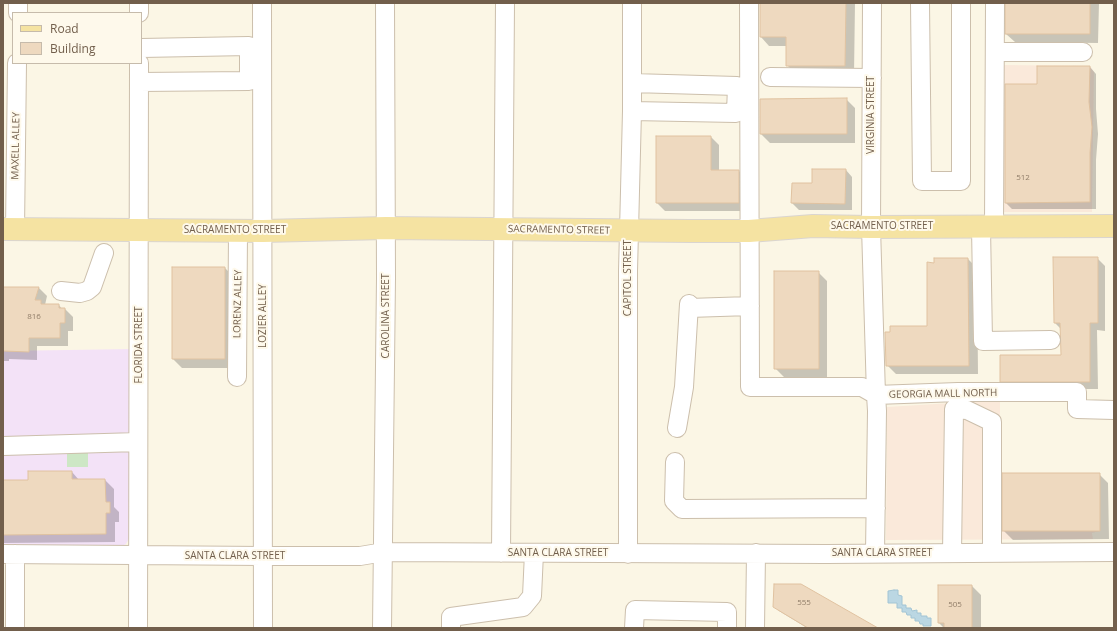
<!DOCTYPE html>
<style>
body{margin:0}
#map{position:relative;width:1117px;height:631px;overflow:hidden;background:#fbf6e5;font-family:"Open Sans",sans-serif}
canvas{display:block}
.frame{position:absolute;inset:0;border:4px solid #725f4c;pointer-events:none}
.legend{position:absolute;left:12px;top:12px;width:130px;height:52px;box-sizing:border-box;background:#fef9eb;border:1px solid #c6bbab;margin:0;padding:5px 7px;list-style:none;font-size:12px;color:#725f4c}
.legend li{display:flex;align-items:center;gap:8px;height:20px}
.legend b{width:20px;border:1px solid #c6bbab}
</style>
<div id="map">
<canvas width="1117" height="631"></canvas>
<div class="frame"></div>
<ul class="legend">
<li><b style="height:5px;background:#f5e3a2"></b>Road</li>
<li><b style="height:11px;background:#eed9bf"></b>Building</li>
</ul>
</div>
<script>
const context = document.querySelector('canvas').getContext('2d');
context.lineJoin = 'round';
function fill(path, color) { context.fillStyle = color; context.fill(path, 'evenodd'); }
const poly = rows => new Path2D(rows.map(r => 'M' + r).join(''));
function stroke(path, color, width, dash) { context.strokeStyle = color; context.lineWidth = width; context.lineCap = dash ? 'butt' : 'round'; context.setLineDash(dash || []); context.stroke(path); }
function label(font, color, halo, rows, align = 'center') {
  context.font = font + ' "Open Sans",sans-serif'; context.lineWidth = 4; context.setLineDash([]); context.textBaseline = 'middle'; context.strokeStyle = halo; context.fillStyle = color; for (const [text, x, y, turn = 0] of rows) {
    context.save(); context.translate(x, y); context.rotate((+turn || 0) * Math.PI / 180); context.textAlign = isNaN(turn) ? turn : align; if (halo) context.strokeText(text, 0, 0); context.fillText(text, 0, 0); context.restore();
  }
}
fill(poly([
 [1003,65,1090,66,1094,72,1092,212,999,212],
 [1000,400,1000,473,1100,473,1100,531,1092,533,1093,539,886,540,887,407]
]), '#fae9da');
fill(poly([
 [133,349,132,533,126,544,117,549,3,548,3,351]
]), '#f3e2f7');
fill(poly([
 [67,452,88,452,88,467,67,467]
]), '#cde7c5');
const water = poly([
 [894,590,898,590,898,595,902,596,902,605,906,605,906,608,911,608,912,611,917,610,917,613,921,613,921,616,927,616,927,618,931,618,931,626,923,626,923,624,920,624,919,621,915,621,915,618,911,618,911,615,907,615,906,612,902,612,902,608,897,608,897,603,888,603,888,591,894,590]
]);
fill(water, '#bbd7e3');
stroke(water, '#a2c4d4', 1);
fill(poly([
 [761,3,855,3,854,75,796,74,787,65,787,46,769,46,761,37],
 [1006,3,1099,3,1098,43,1015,42,1006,34],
 [1090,67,1096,74,1096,109,1098,134,1096,160,1096,209,1012,209,1006,203,1038,85],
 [846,99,855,108,855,143,770,143,761,134,761,100],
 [711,137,719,145,719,171,739,171,747,179,747,211,665,211,657,203],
 [846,170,852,177,852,210,799,210,792,203,813,184],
 [1097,258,1105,266,1105,331,1097,330,1098,389,1009,389,1001,381,1062,356,1062,330,1055,323],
 [935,259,968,259,977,268,978,374,896,374,887,365,928,327],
 [225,268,234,277,234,368,182,368,173,359],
 [818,272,827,281,827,377,784,377,775,368],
 [3,288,39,288,47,296,45,305,59,305,62,309,65,309,73,317,73,331,68,331,68,346,37,346,37,360,9,359,9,361,3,361],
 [72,472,79,480,105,480,114,489,114,507,119,512,119,522,115,522,115,542,3,543,3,481,29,481],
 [1099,474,1108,483,1109,539,1013,540,1004,531],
 [972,586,981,595,981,628,944,628,939,623],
 [774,606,875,628,807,628,779,611]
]), '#0003');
const building = poly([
 [760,3,846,3,845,66,786,66,786,37,760,37,760,3],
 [1005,3,1090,3,1090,34,1005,34,1005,3],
 [1037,66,1090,66,1089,102,1092,127,1090,153,1090,202,1005,203,1005,84,1037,84,1037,66],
 [847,98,847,134,760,134,760,99,847,98],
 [656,136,711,136,711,170,739,170,739,203,656,203,656,136],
 [812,169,846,169,845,204,791,203,792,183,812,183,812,169],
 [1053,257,1098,257,1098,323,1090,323,1090,382,1000,382,1000,355,1061,355,1060,323,1054,323,1053,257],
 [934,258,968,258,969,366,886,366,885,332,890,332,890,326,927,326,927,262,934,263,934,258],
 [172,267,225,267,225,359,172,359,172,267],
 [774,271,819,271,819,369,774,369,774,271],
 [3,287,39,287,35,300,41,300,41,304,59,304,59,308,65,308,65,323,60,323,60,338,29,338,29,352,3,351,3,287],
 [28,471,72,471,72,479,105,479,106,502,110,502,110,513,106,513,106,534,3,535,3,480,28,480,28,471],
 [1002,473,1100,473,1100,531,1002,531,1002,473],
 [774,584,801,584,878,628,808,628,773,607,774,584],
 [938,585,972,585,972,628,944,628,944,623,938,623,938,585]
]);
fill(building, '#eed9bf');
stroke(building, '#e0c2a0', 1);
const minor = poly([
 [262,3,263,628],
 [749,3,750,387,862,387,876,395,877,411,875,553],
 [872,3,871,227,876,395,958,392,1077,392,1077,409,1114,410],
 [920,3,922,181,961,181,961,3],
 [18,13,18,3],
 [139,13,139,3],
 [995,52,1083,52],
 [770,77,872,78],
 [139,82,249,81,249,46,141,48],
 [632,111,736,113,737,86,632,83],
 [994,226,995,3],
 [981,227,983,341,1051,340],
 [15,230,17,63],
 [61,291,80,293,87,291,92,287,104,253],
 [689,308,750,306],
 [237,377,238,231],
 [677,428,684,387,689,304],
 [3,446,138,442],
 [675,462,674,501,682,509,876,508],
 [501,553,505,3],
 [952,553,954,409,967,410,992,422,992,553],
 [3,554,263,556,360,556,384,552,826,554,1114,552],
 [15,554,15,628],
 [628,554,628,271,632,111,632,3],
 [138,628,139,63],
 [382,628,386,278,385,3],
 [451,628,451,617,523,607,532,596,534,553],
 [634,628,635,610,727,612,727,628],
 [755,628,756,553]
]);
const major = poly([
 [3,229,263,231,386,228,690,231,749,231,813,226,871,227,1114,226]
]);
stroke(minor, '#ccbfac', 20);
stroke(major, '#dad5d0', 24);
stroke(minor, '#fff', 18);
stroke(major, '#f5e3a2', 22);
label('8px', '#917e69', null, [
 ["512",1023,178],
 ["816",34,317],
 ["555",804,603],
 ["505",955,605]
]);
label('10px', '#725f4c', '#fef9eb', [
 ["VIRGINIA STREET",871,115,-90],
 ["MAXELL ALLEY",16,146,-89],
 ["SACRAMENTO STREET",882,226],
 ["SACRAMENTO STREET",235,230],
 ["SACRAMENTO STREET",559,230,1],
 ["CAPITOL STREET",628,278,-90],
 ["LORENZ ALLEY",238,304,-89],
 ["LOZIER ALLEY",263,316,-90],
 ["CAROLINA STREET",386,316,-90],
 ["FLORIDA STREET",139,345,-90],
 ["GEORGIA MALL NORTH",943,394,-1],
 ["SANTA CLARA STREET",558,553],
 ["SANTA CLARA STREET",882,553],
 ["SANTA CLARA STREET",235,556]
]);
</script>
